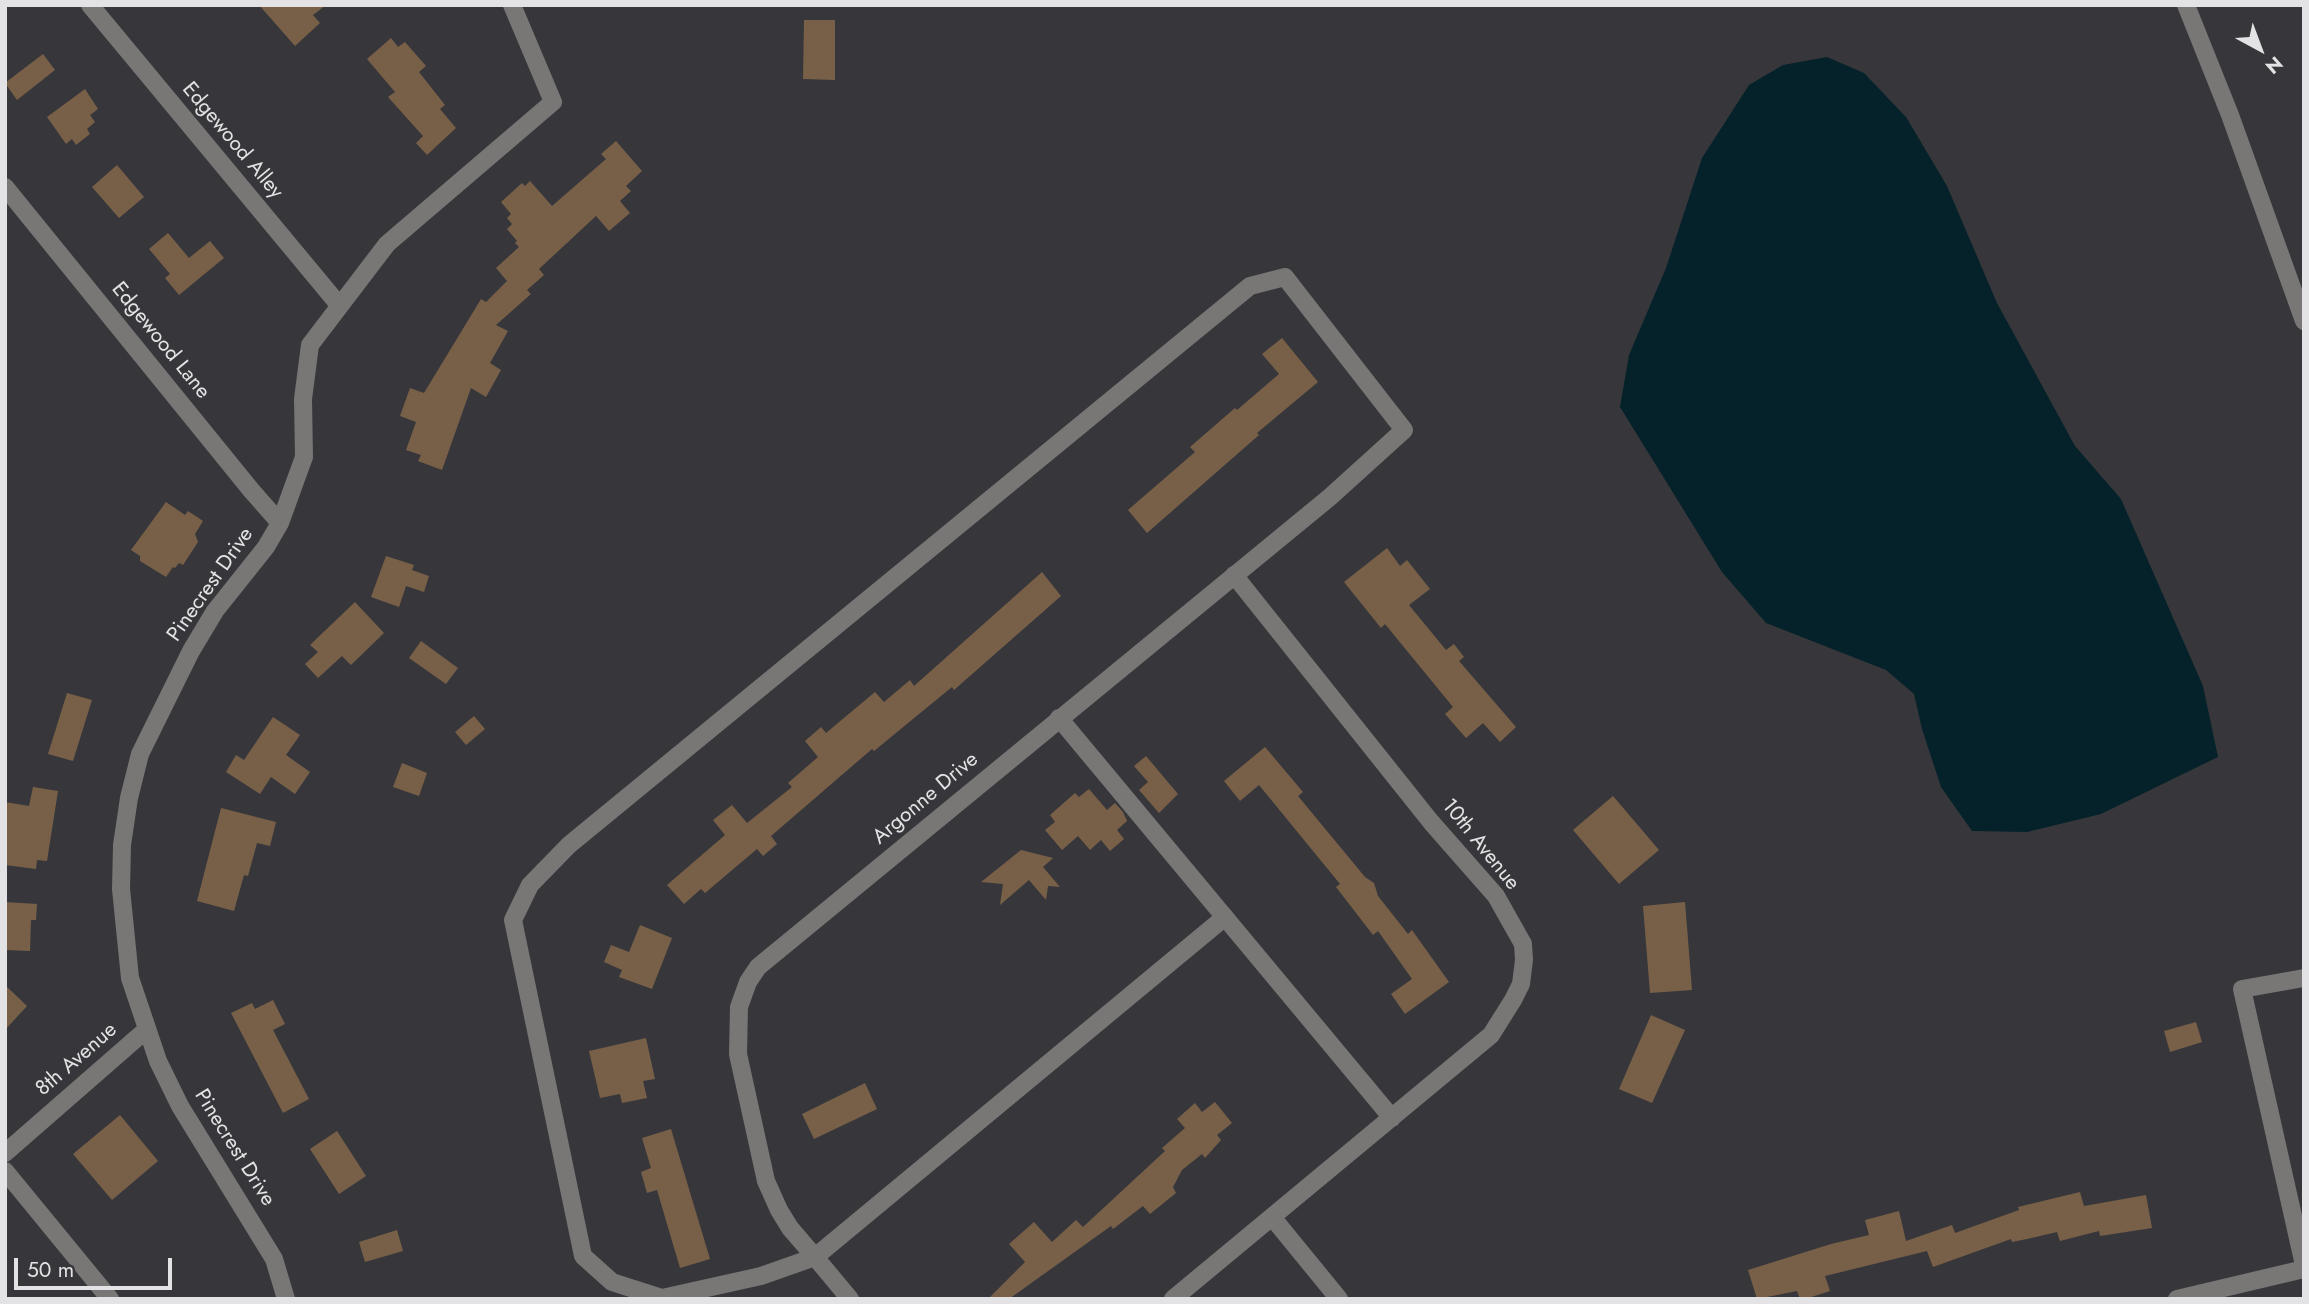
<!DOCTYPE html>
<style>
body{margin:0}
#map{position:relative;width:2309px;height:1304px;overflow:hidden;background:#37373b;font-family:Jost,sans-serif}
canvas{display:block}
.frame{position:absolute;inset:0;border:7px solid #e3e3e5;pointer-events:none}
.north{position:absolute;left:2225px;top:14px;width:70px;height:70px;-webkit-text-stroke:5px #37373b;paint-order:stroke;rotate:139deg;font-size:19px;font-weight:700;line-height:28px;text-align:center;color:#e3e3e5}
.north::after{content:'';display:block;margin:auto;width:24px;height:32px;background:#e3e3e5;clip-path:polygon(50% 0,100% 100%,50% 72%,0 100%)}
.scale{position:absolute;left:14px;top:1258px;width:158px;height:32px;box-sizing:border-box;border:4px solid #e3e3e5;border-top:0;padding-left:9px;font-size:21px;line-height:24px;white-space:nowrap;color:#e3e3e5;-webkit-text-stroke:5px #37373b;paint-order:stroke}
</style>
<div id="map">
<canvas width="2309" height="1304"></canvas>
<div class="frame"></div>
<div class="north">N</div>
<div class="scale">50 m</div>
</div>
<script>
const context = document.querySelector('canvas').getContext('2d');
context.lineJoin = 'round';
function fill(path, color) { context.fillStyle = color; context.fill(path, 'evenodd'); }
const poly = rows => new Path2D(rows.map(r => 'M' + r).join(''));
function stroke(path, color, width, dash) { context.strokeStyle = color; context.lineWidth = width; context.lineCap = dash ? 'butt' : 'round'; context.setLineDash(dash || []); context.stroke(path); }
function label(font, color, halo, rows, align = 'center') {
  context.font = font + ' Jost,sans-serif'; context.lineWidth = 6; context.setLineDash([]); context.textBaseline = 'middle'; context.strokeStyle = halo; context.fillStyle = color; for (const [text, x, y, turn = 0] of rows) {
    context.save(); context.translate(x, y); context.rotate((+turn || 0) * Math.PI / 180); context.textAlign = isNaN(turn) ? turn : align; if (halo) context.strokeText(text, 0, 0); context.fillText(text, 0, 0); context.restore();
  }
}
fill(poly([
 [1827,57,1864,73,1906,117,1947,186,1997,303,2075,446,2121,499,2203,686,2218,757,2101,814,2027,832,1972,831,1941,787,1922,729,1914,694,1886,670,1766,623,1722,572,1620,407,1629,355,1666,268,1702,158,1749,85,1783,65]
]), '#05222a');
fill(poly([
 [259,5,326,5,313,15,320,23,295,46],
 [804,20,835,20,835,80,803,79],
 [391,38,398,47,405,42,426,66,419,72,445,105,440,109,456,128,427,155,416,143,423,136,388,97,395,92,367,59],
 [43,54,55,70,17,100,5,83],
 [85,89,98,109,90,115,95,122,87,129,90,134,76,145,72,139,66,144,47,117],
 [616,141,642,171,626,186,631,191,620,201,630,213,609,231,596,216,539,269,544,275,527,290,531,294,496,325,508,331,490,363,501,370,486,397,471,388,442,470,418,461,421,455,406,450,416,422,400,416,410,388,424,393,481,299,486,302,507,281,496,268,519,247,515,243,517,241,507,229,512,224,507,218,511,214,501,202,522,183,525,186,530,181,552,206,606,159,601,154],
 [117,165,144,197,119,218,92,187],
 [168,233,189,258,210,241,224,258,179,295,165,278,170,274,149,249],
 [1282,338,1318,382,1257,433,1259,435,1147,533,1128,510,1195,452,1190,447,1235,408,1237,410,1279,374,1262,354],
 [166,502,185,515,188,511,203,521,195,534,198,542,183,565,179,563,175,568,173,567,166,577,140,561,140,556,131,550],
 [1387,548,1400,566,1407,560,1430,589,1409,605,1446,650,1454,644,1464,657,1459,661,1516,727,1500,742,1483,723,1466,738,1445,714,1453,707,1385,624,1381,628,1344,582],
 [386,556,414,565,412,570,429,576,424,592,406,586,399,607,371,597],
 [1042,572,1061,596,954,690,952,687,874,751,872,749,771,836,777,844,763,856,757,849,705,893,701,889,684,904,667,885,725,835,713,820,732,805,747,823,792,787,788,783,818,757,805,741,821,727,826,733,875,692,884,702,910,680,914,686],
 [355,602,384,633,351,665,342,656,318,678,305,664,318,652,310,645],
 [421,641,458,668,446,684,409,658],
 [67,693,92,700,73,761,48,754],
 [474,716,485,729,466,745,455,732],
 [273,717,300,735,286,755,310,772,295,794,271,777,260,794,226,772,236,755,244,760],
 [1265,747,1303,792,1298,796,1365,877,1374,883,1378,896,1408,934,1412,930,1449,982,1405,1014,1391,994,1412,979,1378,931,1373,935,1336,887,1340,884,1259,785,1240,801,1224,781],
 [1146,756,1178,794,1159,813,1139,790,1148,782,1134,766],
 [402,763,427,773,419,796,393,787],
 [33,787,58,791,47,861,37,860,36,869,5,865,5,802,29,806],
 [1089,789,1107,810,1115,803,1123,812,1127,821,1117,830,1124,839,1110,851,1101,840,1090,850,1078,836,1062,850,1045,830,1055,822,1050,815,1075,793,1079,797],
 [1613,796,1659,850,1619,884,1573,830],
 [221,808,276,822,270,846,257,843,248,876,244,875,234,911,197,901],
 [1021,850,1053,858,1043,867,1060,887,1048,886,1046,900,1029,880,1000,905,1003,884,981,882],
 [5,902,37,904,36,920,31,920,30,951,5,950],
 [1685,902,1692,990,1650,993,1643,906],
 [640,925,672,938,652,989,619,977,622,970,604,962,611,945,629,952],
 [5,985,27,1006,5,1030],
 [273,1000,285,1024,273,1030,309,1099,283,1113,231,1013,252,1003,255,1009],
 [1651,1015,1685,1030,1652,1103,1619,1089],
 [2196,1022,2202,1042,2170,1052,2164,1031],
 [646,1038,655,1079,643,1081,647,1098,622,1103,620,1094,600,1098,589,1051],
 [865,1083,877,1109,814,1139,802,1114],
 [1215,1102,1232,1123,1217,1135,1221,1140,1205,1158,1202,1154,1182,1170,1173,1187,1176,1193,1150,1214,1143,1206,1113,1229,1111,1226,1009,1299,988,1299,1025,1262,1009,1244,1034,1222,1052,1242,1076,1220,1083,1227,1165,1151,1162,1148,1185,1128,1177,1119,1195,1103,1202,1112],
 [120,1115,158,1161,112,1200,73,1154],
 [671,1129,710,1259,680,1268,657,1190,647,1193,641,1172,651,1168,642,1138],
 [337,1131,366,1176,339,1194,310,1149],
 [2080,1192,2084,1206,2146,1195,2152,1228,2100,1236,2099,1231,2060,1241,2057,1232,2027,1239,2012,1242,2011,1239,1933,1267,1927,1251,1825,1276,1830,1291,1805,1299,1800,1299,1797,1291,1757,1299,1748,1270,1831,1244,1869,1235,1865,1220,1899,1211,1906,1241,1952,1225,1955,1233,2019,1210,2018,1207],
 [397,1230,403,1251,365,1262,359,1242]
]), '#786048');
stroke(poly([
 [90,5,339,305],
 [2186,5,2230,115,2304,321],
 [5,187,251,490,280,523],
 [1059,718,1392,1118],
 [2304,978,2242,989,2304,1265],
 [5,1153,146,1030],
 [5,1171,110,1299],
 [1272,1217,1339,1299],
 [286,1299,274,1259,180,1106,158,1061,130,978,121,889,122,845,129,798,140,754,191,651,215,611,266,547,280,523,304,457,303,399,310,345,387,244,553,102,512,5],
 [850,1299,815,1257,790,1228,779,1210,766,1181,738,1054,739,1007,748,982,758,967,1330,497,1404,430,1285,277,1250,286,569,845,530,885,513,920,583,1256,612,1282,662,1298,761,1276,815,1257,1225,917],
 [1173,1299,1491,1035,1513,1000,1521,984,1524,960,1523,944,1496,896,1431,822,1234,575],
 [2177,1299,2304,1269]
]), '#787775', 18);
label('21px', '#e3e3e5', '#37373b', [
 ["Edgewood Alley",232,141,50],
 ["Edgewood Lane",160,341,51],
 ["Pinecrest Drive",211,585,-55],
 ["Argonne Drive",926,799,-40],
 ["10th Avenue",1480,845,51],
 ["8th Avenue",77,1060,-41],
 ["Pinecrest Drive",234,1148,58]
]);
</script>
